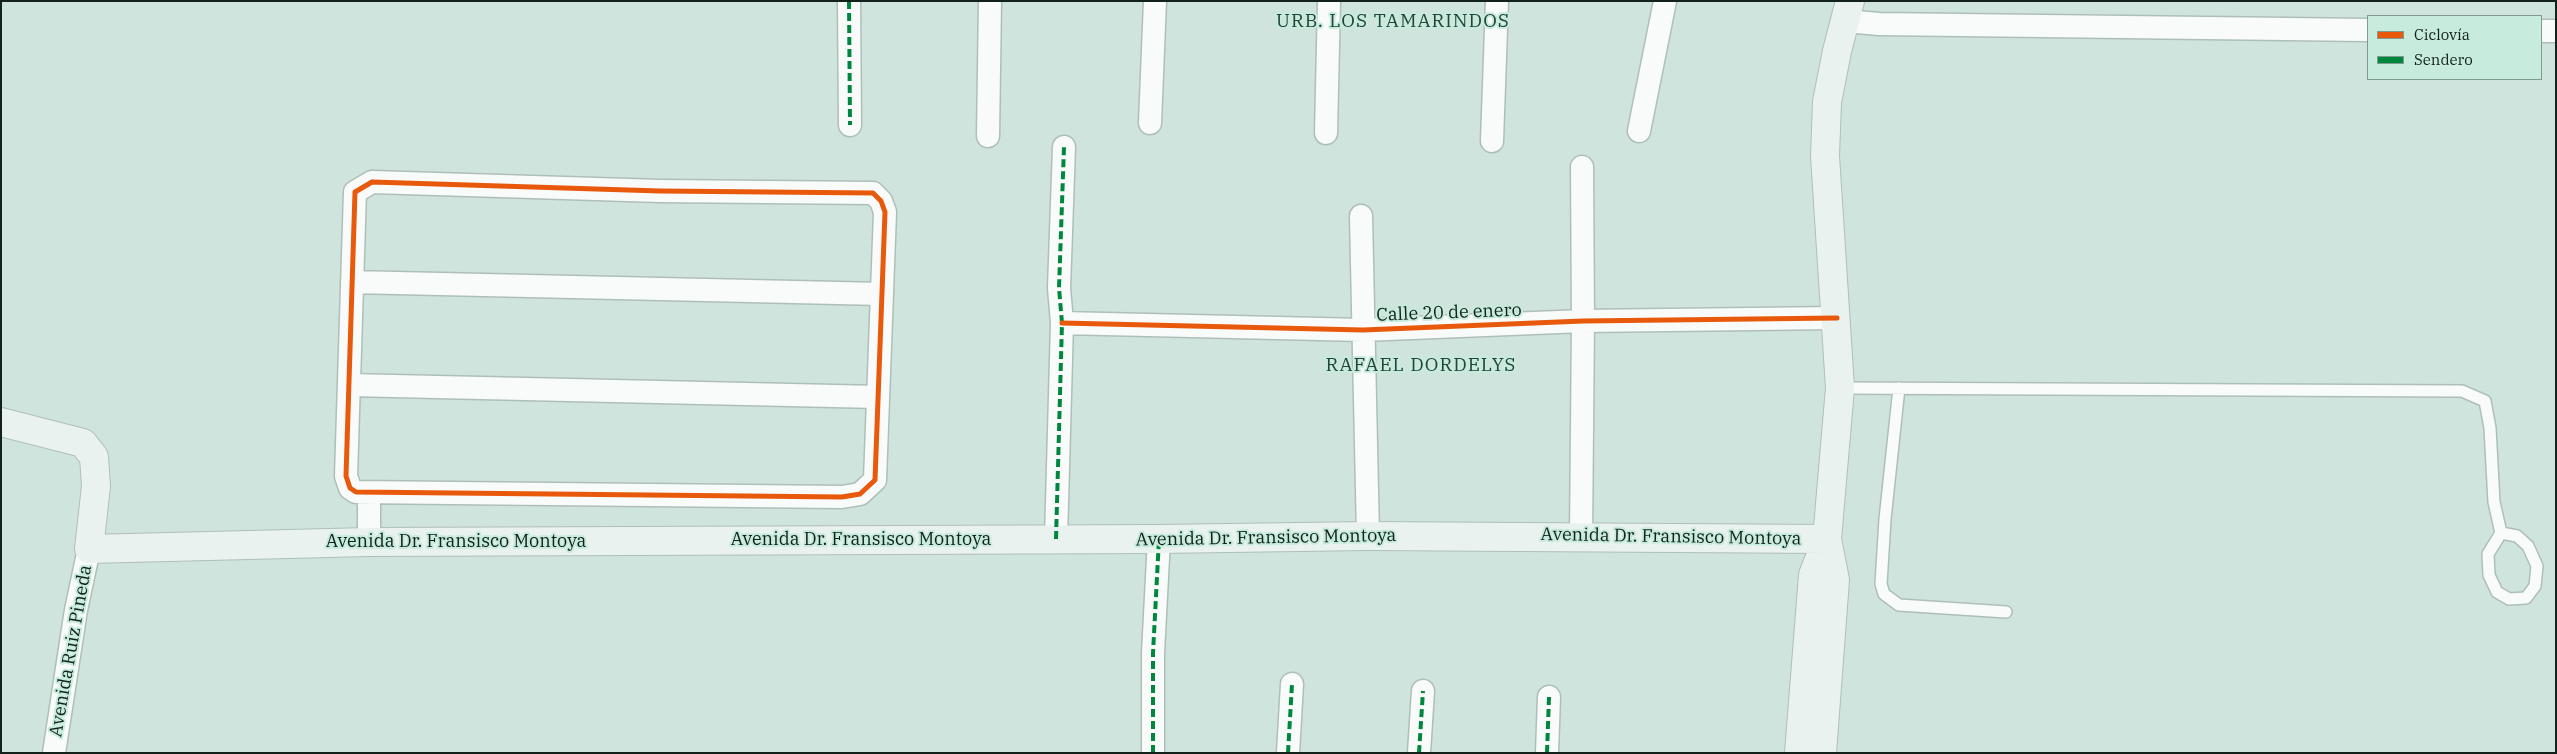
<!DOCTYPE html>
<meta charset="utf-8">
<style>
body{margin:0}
#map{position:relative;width:2557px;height:754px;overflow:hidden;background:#cfe4dc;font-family:"IBM Plex Serif",serif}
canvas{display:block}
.frame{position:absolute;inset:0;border:2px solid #13211b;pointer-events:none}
.legend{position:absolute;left:2367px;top:15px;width:175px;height:65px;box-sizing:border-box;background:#c7ecdd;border:1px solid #7f9b8f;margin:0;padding:6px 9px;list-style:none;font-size:15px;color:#13211b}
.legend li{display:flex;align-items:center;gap:10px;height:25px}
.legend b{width:25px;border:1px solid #7f9b8f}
</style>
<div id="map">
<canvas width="2557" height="754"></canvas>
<div class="frame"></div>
<ul class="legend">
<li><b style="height:6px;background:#e8590c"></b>Ciclovía</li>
<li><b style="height:6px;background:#00873e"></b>Sendero</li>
</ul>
</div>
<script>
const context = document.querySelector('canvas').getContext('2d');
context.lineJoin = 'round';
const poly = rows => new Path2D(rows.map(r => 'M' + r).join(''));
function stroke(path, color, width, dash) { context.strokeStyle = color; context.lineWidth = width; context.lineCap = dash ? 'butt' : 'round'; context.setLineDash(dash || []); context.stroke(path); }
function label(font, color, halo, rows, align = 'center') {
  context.font = font + ' "IBM Plex Serif",serif'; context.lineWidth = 4; context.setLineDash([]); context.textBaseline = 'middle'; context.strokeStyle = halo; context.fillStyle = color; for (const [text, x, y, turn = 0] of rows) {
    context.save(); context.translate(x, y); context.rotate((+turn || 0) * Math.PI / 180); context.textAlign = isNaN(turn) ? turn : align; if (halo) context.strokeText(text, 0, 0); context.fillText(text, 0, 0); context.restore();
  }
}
const lane = poly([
 [1840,388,2462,391,2485,401,2490,428,2494,502,2501,533],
 [1899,388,1885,519,1881,584,1884,594,1899,605,2006,612],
 [2501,533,2517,536,2528,546,2537,566,2535,586,2526,598,2509,599,2497,592,2489,575,2488,554,2501,533]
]);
const street = poly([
 [849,1,850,125],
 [1845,21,1879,24,2368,30],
 [2541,31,2556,31],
 [1150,123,1155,1],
 [1639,131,1665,1],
 [1326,133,1329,1],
 [988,136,990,1],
 [1492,141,1497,1],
 [372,182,660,191,873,193,881,201,885,212,875,480,860,494,842,497,356,492,350,488,346,476,355,192,372,182],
 [1361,216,1368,536],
 [352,282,882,294],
 [1062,323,1363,330,1583,321,1837,318],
 [349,385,878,397],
 [369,493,369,542],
 [1581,536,1583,321,1582,167],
 [1056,539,1062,323,1059,288,1064,147],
 [54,753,76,610,89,549],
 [1153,753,1153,653,1159,539],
 [1288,753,1292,684],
 [1419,753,1423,691],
 [1547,753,1549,697]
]);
const secondary = poly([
 [1,422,83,443,94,457,96,486,89,549,369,542,1159,539,1368,536,1827,539],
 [1799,753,1813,575,1827,539],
 [1822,753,1835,580,1827,539,1840,388,1825,156,1827,102,1837,51,1850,1]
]);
stroke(lane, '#aebfb8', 14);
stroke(street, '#aebfb8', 25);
stroke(secondary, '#aebfb8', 30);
stroke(lane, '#f8fbfa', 11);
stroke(street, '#f8fbfa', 22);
stroke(secondary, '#eaf2ef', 28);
stroke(poly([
 [849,1,850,125],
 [1056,539,1062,323,1059,288,1064,147],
 [1153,753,1153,653,1159,539],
 [1288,753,1292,684],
 [1419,753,1423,691],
 [1547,753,1549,697]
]), '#00873e', 4, [8, 4]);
stroke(poly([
 [372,182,660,191,873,193,881,201,885,212,875,480,860,494,842,497,356,492,350,488,346,476,355,192,372,182],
 [1062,323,1363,330,1583,321,1837,318]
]), '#e8590c', 5);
label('18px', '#13211b', '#c7ecdd', [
 ["Calle 20 de enero",1449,313,-2],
 ["Avenida Dr. Fransisco Montoya",1671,537,1],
 ["Avenida Dr. Fransisco Montoya",1266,538,-1],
 ["Avenida Dr. Fransisco Montoya",861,540],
 ["Avenida Dr. Fransisco Montoya",456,542],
 ["Avenida Ruiz Pineda",71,651,-80]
]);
context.letterSpacing = '1px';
label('19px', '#254439', '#c7ecdd', [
 ["URB. LOS TAMARINDOS",1393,22],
 ["RAFAEL DORDELYS",1421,366]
]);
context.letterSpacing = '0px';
</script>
